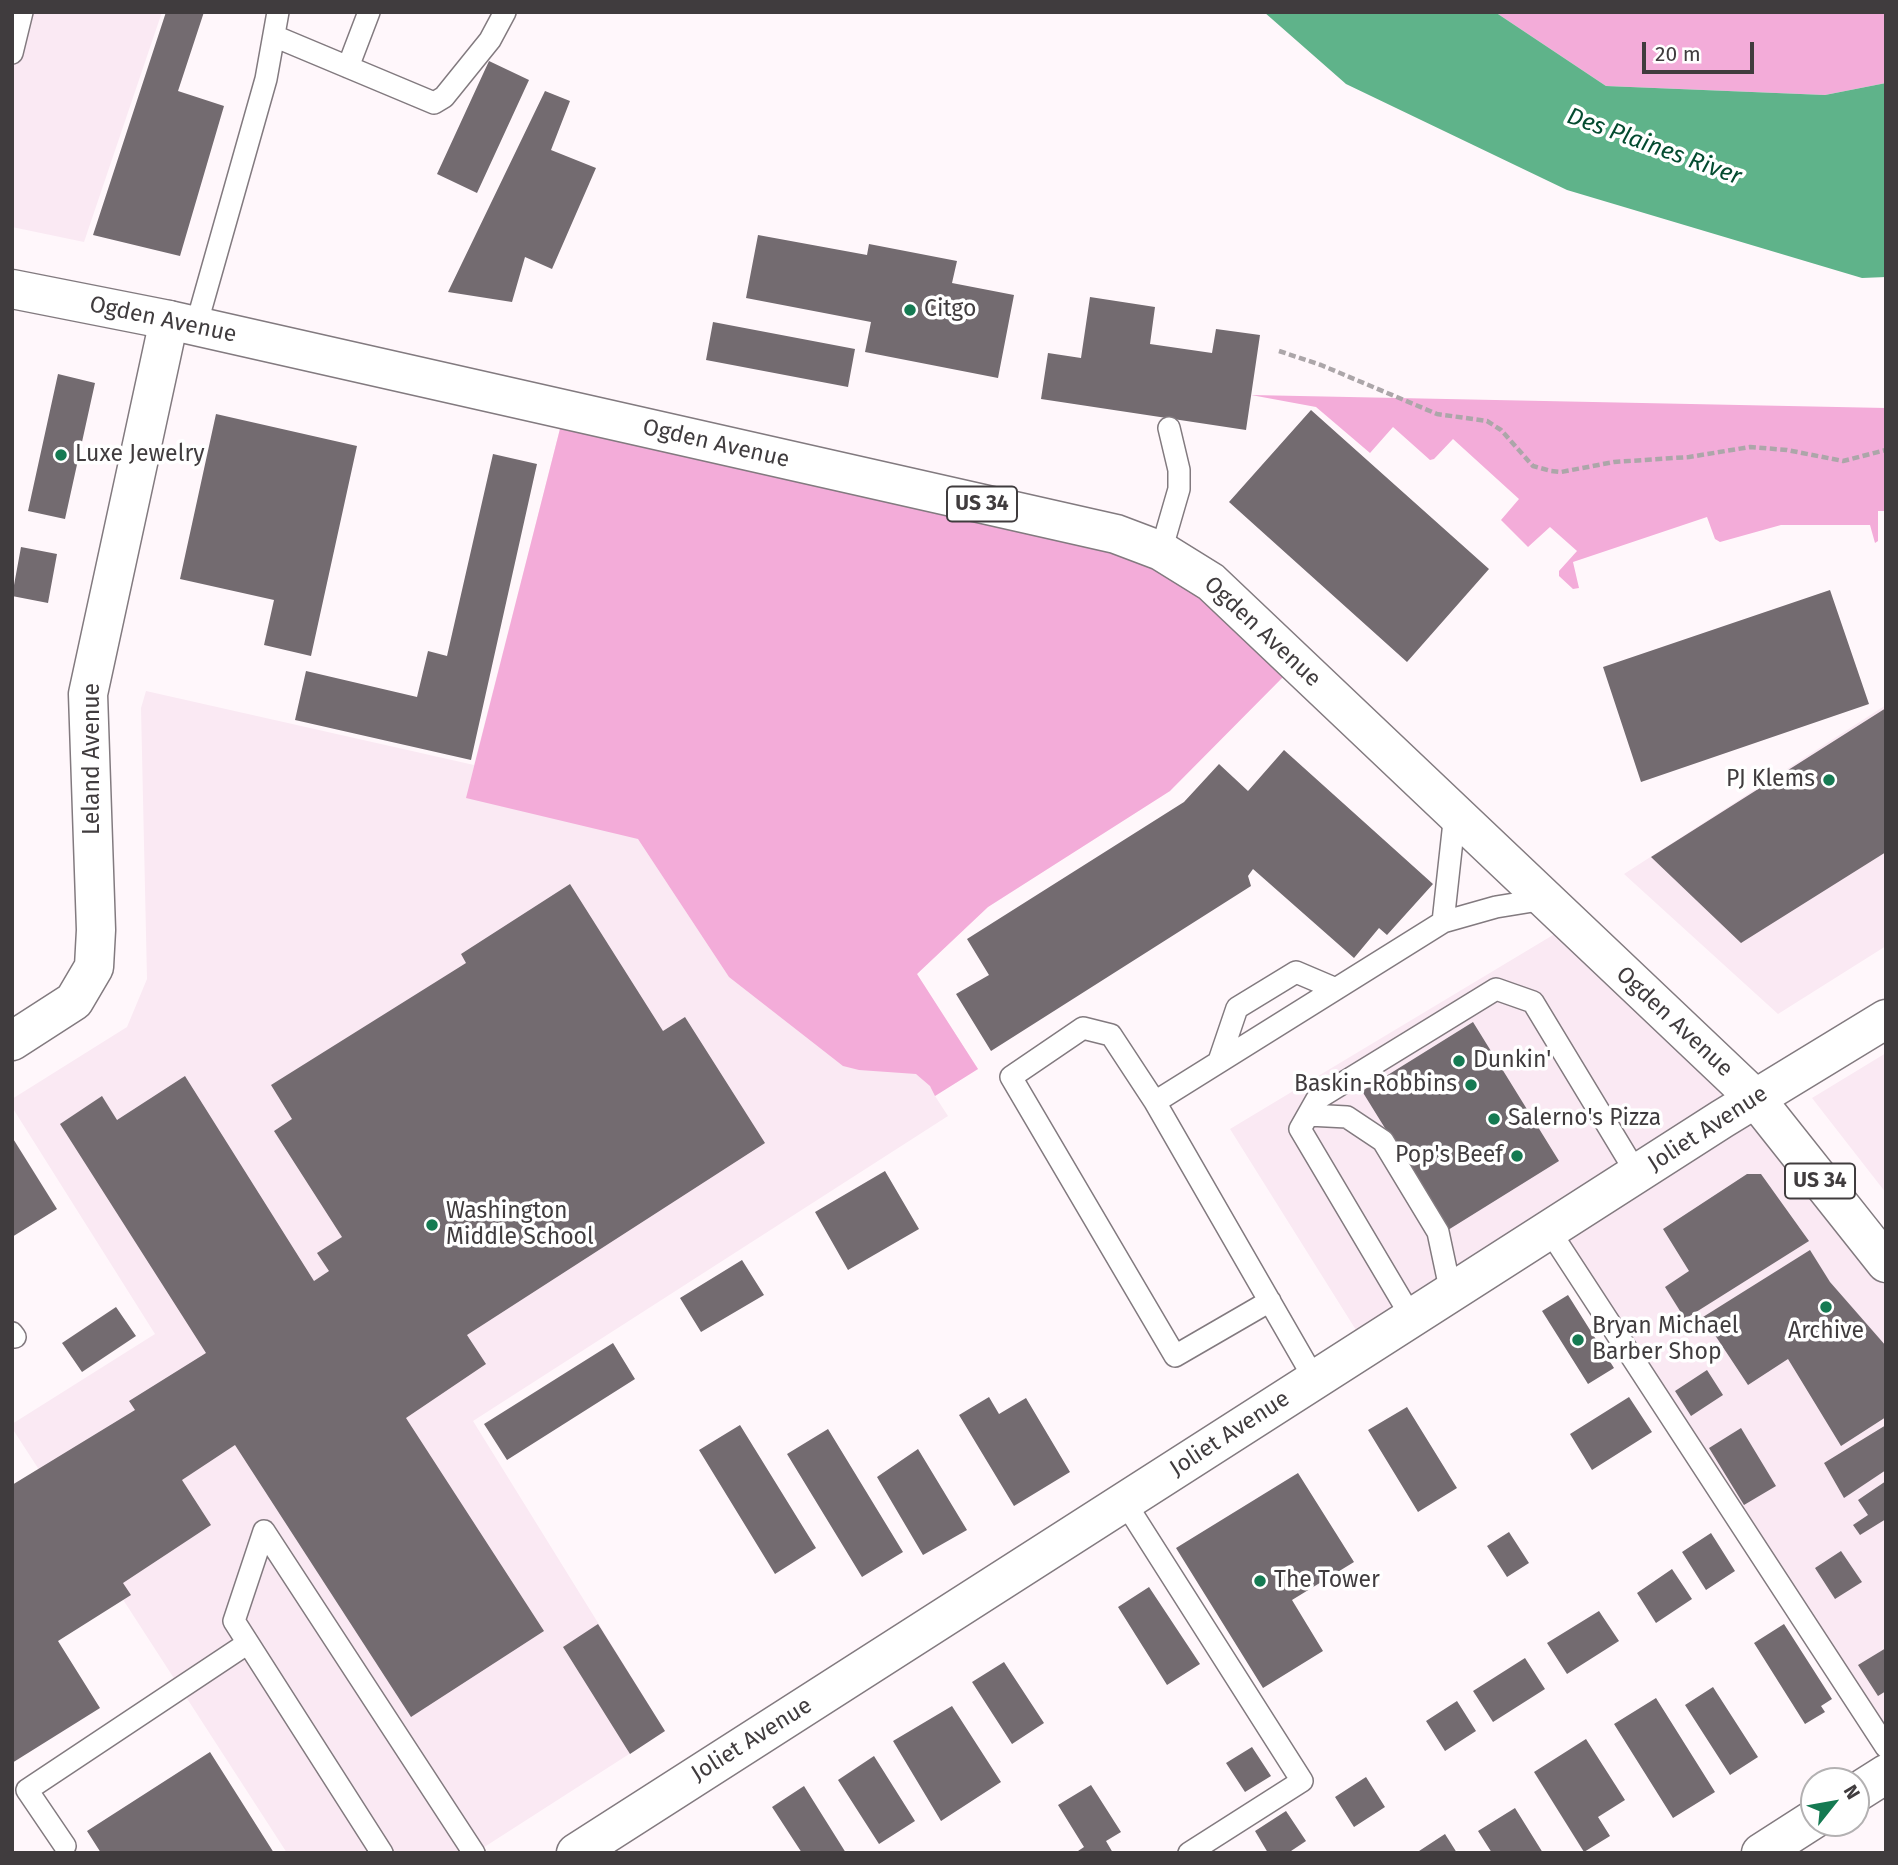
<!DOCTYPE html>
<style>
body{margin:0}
#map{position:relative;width:1898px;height:1865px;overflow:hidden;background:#fff7fb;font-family:"Fira Sans",sans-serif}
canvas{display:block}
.frame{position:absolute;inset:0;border:14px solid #403c3e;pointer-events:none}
.north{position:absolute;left:1800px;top:1767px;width:70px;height:70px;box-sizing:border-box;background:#fff;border:2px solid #b3b1b2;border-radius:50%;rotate:59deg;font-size:19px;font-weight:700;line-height:28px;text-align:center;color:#403c3e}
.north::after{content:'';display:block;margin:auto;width:24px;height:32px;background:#157a52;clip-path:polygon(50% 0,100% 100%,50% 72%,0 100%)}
.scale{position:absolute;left:1642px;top:42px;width:112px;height:32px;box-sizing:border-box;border:4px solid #403c3e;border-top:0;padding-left:9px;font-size:21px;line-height:24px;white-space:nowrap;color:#403c3e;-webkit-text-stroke:5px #fff;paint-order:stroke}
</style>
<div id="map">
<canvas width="1898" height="1865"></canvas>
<div class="frame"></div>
<div class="north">N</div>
<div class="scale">20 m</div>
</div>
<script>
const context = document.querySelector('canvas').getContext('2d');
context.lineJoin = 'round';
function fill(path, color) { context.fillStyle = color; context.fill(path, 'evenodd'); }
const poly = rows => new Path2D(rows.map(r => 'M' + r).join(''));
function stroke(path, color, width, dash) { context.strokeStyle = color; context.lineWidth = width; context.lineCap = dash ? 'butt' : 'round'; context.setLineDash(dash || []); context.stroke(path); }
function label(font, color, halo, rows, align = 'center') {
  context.font = font + ' "Fira Sans",sans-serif'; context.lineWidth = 7; context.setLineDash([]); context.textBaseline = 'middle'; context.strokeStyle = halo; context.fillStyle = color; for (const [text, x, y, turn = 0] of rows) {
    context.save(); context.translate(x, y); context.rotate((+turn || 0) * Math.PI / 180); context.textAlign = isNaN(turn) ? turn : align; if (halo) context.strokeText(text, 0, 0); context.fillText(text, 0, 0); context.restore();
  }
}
fill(poly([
 [12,12,162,12,84,242,12,227],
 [563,417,1170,791,988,907,917,974,978,1069,935,1096,948,1116,473,1421,665,1731,475,1853,287,1853,12,1428,12,1424,155,1334,12,1107,12,1099,127,1027,147,979,141,708,146,691,474,765],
 [1886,705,1886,946,1778,1014,1624,874],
 [1563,929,1754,1111,1886,1274,1886,1748,1549,1229,1366,1346,1230,1129],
 [1886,1053,1886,1193,1812,1098]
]), '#fae9f3');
fill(poly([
 [1495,12,1886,12,1886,83,1825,95,1606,86],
 [1251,395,1886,408,1886,511,1878,511,1878,541,1875,543,1870,525,1781,525,1720,542,1715,539,1707,517,1573,562,1579,588,1573,589,1559,576,1559,571,1577,551,1550,527,1528,547,1501,520,1519,499,1453,439,1434,459,1430,460,1393,427,1370,453,1316,407],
 [563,417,1160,560,1290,670,1170,791,988,907,917,974,978,1069,935,1096,930,1086,916,1074,859,1070,843,1066,729,977,638,839,466,798]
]), '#f3acd9');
fill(poly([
 [1264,12,1495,12,1606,86,1825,95,1886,83,1886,277,1862,278,1567,190,1346,84]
]), '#5fb38a');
fill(poly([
 [166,12,204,12,178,91,224,106,180,256,93,235],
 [489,61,529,80,477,193,437,174],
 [545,91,570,101,551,150,596,168,552,269,525,257,512,302,448,292],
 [758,235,867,255,869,244,957,261,952,283,1014,295,998,378,865,352,871,322,746,298],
 [1090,297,1155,307,1150,344,1212,353,1216,329,1260,335,1246,430,1041,399,1048,353,1081,358],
 [713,322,855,349,848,387,706,360],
 [58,374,95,383,65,519,28,511],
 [1311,410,1489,569,1407,662,1229,502],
 [216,414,357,446,311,656,264,645,274,600,180,579],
 [493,454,537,464,471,760,295,720,306,671,417,697,428,651,447,656],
 [21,547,57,554,48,603,12,596],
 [1830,590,1869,704,1641,782,1603,667],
 [1886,708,1886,852,1741,943,1651,857],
 [1284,750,1433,884,1387,935,1379,928,1354,958,1253,869,1248,876,1251,886,991,1051,956,994,989,975,967,939,1184,802,1219,764,1248,791],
 [570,884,663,1031,685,1017,765,1143,467,1335,486,1364,406,1418,544,1631,411,1717,235,1445,182,1480,211,1525,123,1583,131,1595,58,1641,100,1708,12,1763,12,1485,135,1410,129,1401,206,1353,60,1124,102,1096,117,1120,185,1076,314,1281,329,1271,317,1253,342,1237,274,1131,292,1119,271,1085,466,963,461,954],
 [1473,1022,1559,1161,1448,1230,1362,1091],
 [12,1137,57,1209,12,1237],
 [885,1171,919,1229,848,1270,815,1212],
 [1747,1174,1761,1174,1809,1241,1685,1319,1665,1287,1689,1271,1663,1229],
 [1810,1250,1830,1282,1886,1346,1886,1417,1841,1446,1788,1359,1748,1385,1703,1317],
 [742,1260,764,1295,701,1332,680,1298],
 [1568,1295,1614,1368,1588,1384,1542,1311],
 [116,1307,136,1336,82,1372,62,1343],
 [613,1343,635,1379,507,1460,484,1424],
 [1707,1370,1723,1395,1691,1416,1675,1391],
 [989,1397,999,1414,1026,1398,1070,1472,1014,1506,959,1415],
 [1629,1397,1652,1432,1592,1470,1570,1434],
 [1407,1407,1457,1488,1418,1512,1368,1430],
 [740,1425,816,1548,775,1574,699,1450],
 [1886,1425,1886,1470,1844,1498,1824,1463],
 [1741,1428,1776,1486,1744,1505,1709,1448],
 [828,1429,903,1552,862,1577,787,1454],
 [918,1449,967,1530,923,1555,877,1477],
 [1298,1473,1354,1562,1292,1600,1323,1651,1263,1688,1176,1548],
 [1886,1481,1886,1519,1860,1535,1853,1525,1868,1515,1858,1500],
 [1509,1532,1529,1563,1507,1577,1487,1546],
 [1711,1533,1735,1571,1706,1590,1682,1552],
 [1841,1551,1862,1582,1835,1599,1815,1568],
 [1672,1569,1692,1599,1656,1623,1637,1593],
 [1149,1587,1200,1664,1167,1685,1118,1607],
 [1599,1611,1619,1641,1567,1674,1547,1643],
 [598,1624,665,1731,630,1754,563,1647],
 [1784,1624,1832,1699,1821,1706,1825,1712,1805,1724,1754,1643],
 [1886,1648,1886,1691,1878,1696,1858,1665],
 [1525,1658,1545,1689,1493,1722,1473,1691],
 [1004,1662,1044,1723,1012,1744,972,1682],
 [1713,1687,1758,1757,1730,1775,1685,1705],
 [1656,1698,1715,1792,1673,1818,1614,1724],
 [1457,1701,1476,1731,1445,1751,1426,1721],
 [952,1706,1001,1782,941,1821,893,1741],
 [1586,1739,1625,1800,1598,1817,1610,1836,1584,1852,1534,1772],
 [1252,1747,1271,1776,1245,1792,1226,1763],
 [210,1752,274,1853,101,1853,87,1831],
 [874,1756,915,1821,879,1844,838,1780],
 [1366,1777,1385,1807,1354,1827,1335,1797],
 [1091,1785,1121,1832,1106,1841,1113,1853,1075,1853,1084,1847,1058,1805],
 [804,1786,846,1853,802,1853,772,1807],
 [1515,1808,1543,1853,1492,1853,1478,1831],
 [1286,1811,1306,1841,1288,1853,1268,1853,1255,1831],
 [1445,1834,1457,1853,1416,1853]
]), '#736b70');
const lane = poly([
 [274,36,434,103,444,97,490,40,505,12],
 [12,53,22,12],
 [348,67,369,12],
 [196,326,266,79,278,12],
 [1161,551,1179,489,1179,470,1169,428],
 [1443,922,1455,813],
 [1219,1061,1237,1008,1296,972,1336,989],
 [1155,1102,1111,1035,1083,1028,1011,1077,1175,1356,1270,1301],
 [1308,1115,1347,1117,1383,1141,1438,1232,1451,1293],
 [1549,1230,1886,1747],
 [1412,1318,1300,1129,1317,1099,1496,989,1533,1002,1637,1174],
 [12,1333,15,1337],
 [1315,1380,1155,1102,1443,922,1496,907,1545,899],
 [1124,1501,1302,1781,1189,1853],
 [65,1846,27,1790,248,1643],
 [382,1853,234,1621,264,1531,474,1853]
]);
const street = poly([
 [12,1041,74,1001,94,967,96,930,88,694,169,320],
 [1856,1793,1886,1774],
 [1761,1853,1814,1819]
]);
const secondary = poly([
 [576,1853,1722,1119,1886,1019]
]);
const primary = poly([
 [12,289,169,320,1116,534,1161,551,1211,582,1755,1098,1886,1263]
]);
stroke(lane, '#827a7f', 24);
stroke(street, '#827a7f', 41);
stroke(secondary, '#827a7f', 41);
stroke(primary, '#827a7f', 41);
stroke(poly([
 [1279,351,1321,365,1437,414,1487,421,1501,430,1533,466,1551,471,1561,472,1614,462,1689,457,1750,447,1787,450,1843,461,1886,450]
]), '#aca6a9', 4.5, [7, 3.5]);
stroke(lane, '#fff', 21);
stroke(street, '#fff', 38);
stroke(secondary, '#fff', 38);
stroke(primary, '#fff', 38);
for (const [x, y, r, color] of [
 [910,310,7,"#157a52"],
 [61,455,7,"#157a52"],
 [1829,780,7,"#157a52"],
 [1459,1061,7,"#157a52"],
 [1471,1085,7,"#157a52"],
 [1494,1119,7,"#157a52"],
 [1517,1156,7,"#157a52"],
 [432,1225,7,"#157a52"],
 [1826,1307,7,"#157a52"],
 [1578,1340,7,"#157a52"],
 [1260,1581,7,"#157a52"]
]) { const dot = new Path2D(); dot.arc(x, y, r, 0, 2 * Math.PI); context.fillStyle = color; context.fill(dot); stroke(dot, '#fff', 2.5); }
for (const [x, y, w] of [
 [982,504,70],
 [1820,1181,70]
]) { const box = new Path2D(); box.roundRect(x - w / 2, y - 17.5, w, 35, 5); context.fillStyle = '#fff'; context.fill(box); stroke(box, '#403c3e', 2); }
label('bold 21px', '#403c3e', null, [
 ["US 34",982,504],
 ["US 34",1820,1181]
]);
label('23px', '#403c3e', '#fff', [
 ["Citgo",924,310],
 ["Luxe Jewelry",75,455],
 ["PJ Klems",1815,780,"right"],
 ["Dunkin'",1473,1061],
 ["Baskin-Robbins",1457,1085,"right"],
 ["Salerno's Pizza",1508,1119],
 ["Pop's Beef",1503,1156,"right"],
 ["Washington",446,1212],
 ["Middle School",446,1238],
 ["Bryan Michael",1592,1327],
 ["Barber Shop",1592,1353],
 ["Archive",1826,1332,"center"],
 ["The Tower",1274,1581]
], 'left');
label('23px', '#403c3e', '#fff', [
 ["Ogden Avenue",163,320,12],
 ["Ogden Avenue",716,444,13],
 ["Ogden Avenue",1262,632,43],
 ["Leland Avenue",93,759,-90],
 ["Ogden Avenue",1674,1022,43],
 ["Joliet Avenue",1708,1129,-33],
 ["Joliet Avenue",1230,1434,-33],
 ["Joliet Avenue",752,1740,-32]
]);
label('italic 24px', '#044b30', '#fff', [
 ["Des Plaines River",1654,147,20]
]);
</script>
